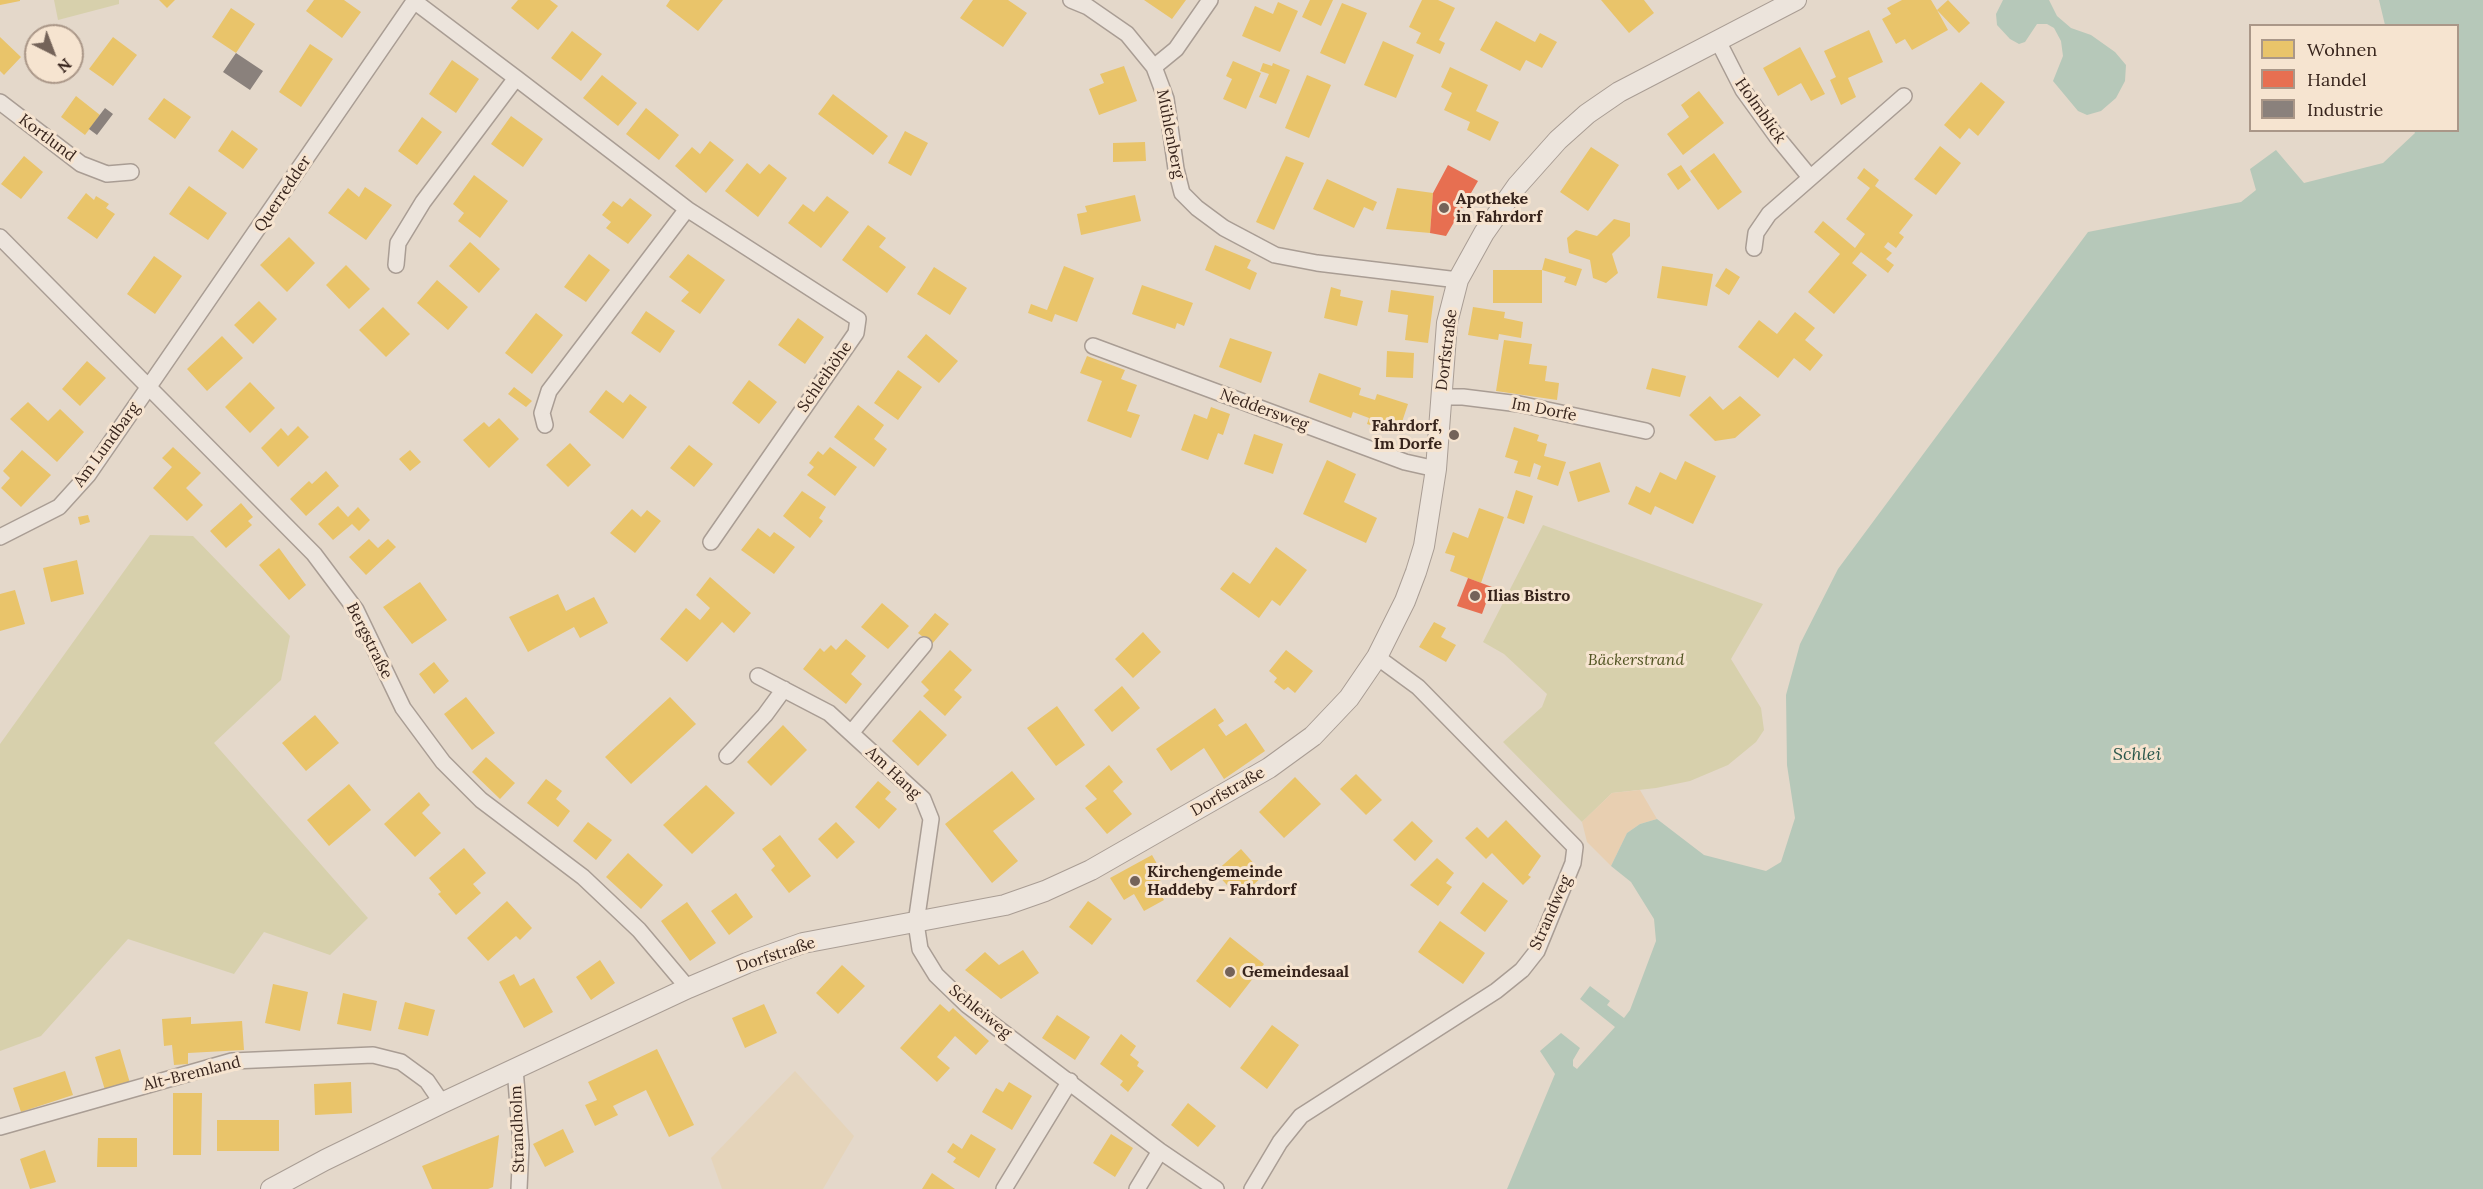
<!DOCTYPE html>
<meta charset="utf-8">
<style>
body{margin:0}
#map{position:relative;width:2483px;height:1189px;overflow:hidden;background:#e4d8ca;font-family:Lora,serif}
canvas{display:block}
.legend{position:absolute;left:2249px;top:24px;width:210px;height:108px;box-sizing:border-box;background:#f6e4d0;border:2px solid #aa9788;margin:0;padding:8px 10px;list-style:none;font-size:18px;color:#37241c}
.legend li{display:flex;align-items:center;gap:12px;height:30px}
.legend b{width:30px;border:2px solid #aa9788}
.north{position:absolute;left:24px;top:24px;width:60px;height:60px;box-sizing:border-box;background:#f6e4d0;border:2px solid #aa9788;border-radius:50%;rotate:138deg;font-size:16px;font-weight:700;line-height:24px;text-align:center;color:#37241c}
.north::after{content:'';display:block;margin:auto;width:21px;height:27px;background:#746359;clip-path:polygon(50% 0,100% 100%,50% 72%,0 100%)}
</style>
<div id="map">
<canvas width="2483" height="1189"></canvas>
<ul class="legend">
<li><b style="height:16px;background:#e9c46a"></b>Wohnen</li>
<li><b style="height:16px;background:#e76f51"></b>Handel</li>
<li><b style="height:16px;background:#8a817c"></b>Industrie</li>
</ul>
<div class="north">N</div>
</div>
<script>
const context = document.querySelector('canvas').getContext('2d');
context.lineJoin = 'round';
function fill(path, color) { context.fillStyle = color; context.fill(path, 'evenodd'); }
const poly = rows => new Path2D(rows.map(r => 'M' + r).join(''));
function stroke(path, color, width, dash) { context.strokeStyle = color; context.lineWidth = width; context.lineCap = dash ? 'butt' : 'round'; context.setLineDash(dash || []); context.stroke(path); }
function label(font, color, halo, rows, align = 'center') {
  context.font = font + ' Lora,serif'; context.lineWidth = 6; context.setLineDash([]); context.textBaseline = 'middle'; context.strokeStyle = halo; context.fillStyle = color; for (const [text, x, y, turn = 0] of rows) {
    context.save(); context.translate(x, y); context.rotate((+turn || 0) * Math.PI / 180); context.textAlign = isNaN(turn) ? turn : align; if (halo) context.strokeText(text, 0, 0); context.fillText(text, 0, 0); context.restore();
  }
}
fill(poly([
 [795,1071,854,1136,823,1189,722,1189,711,1158]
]), '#e5d4ba');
fill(poly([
 [54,0,119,0,119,4,58,20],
 [1543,525,1763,604,1731,659,1761,708,1764,730,1756,742,1728,765,1690,781,1656,788,1612,793,1582,822,1503,742,1542,707,1547,694,1504,654,1483,642],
 [150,535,193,536,290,636,281,680,214,743,368,918,330,955,264,932,234,974,128,939,41,1036,0,1051,0,744]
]), '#d7d0ac');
fill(poly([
 [1640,790,1657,819,1640,824,1627,833,1611,866,1587,842,1582,822,1612,793]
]), '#e8cfb1');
fill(poly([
 [2003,0,2049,0,2057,16,2071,28,2091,35,2115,52,2126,65,2125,81,2116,98,2101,111,2087,115,2078,111,2053,81,2063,56,2061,41,2054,28,2047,24,2037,24,2025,42,2019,44,2010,39,1997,25,1996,14],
 [2379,0,2483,0,2483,1189,1507,1189,1555,1074,1540,1051,1561,1033,1580,1048,1573,1060,1573,1066,1577,1069,1615,1027,1580,999,1590,986,1610,1001,1607,1005,1624,1018,1630,1010,1656,941,1654,919,1631,882,1611,866,1627,833,1640,824,1657,819,1704,855,1766,871,1781,862,1795,818,1787,765,1786,695,1800,644,1838,569,2088,232,2241,202,2256,190,2250,169,2276,150,2304,183,2383,163,2415,133,2414,131,2458,130,2458,26,2385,25]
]), '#b6c8b9');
fill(poly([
 [0,0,20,0,20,1,0,5],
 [159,0,175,0,167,8],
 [314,0,344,0,361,12,342,38,306,11],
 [518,0,550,0,558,6,538,30,511,8],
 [670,0,723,0,698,31,666,6],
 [973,0,1008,0,1027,13,1003,47,960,18],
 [1144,0,1186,0,1172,19],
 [1310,0,1333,0,1321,26,1302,17],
 [1422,0,1438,0,1455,8,1439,40,1445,43,1440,54,1416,43,1421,33,1409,27],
 [1601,0,1644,0,1654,13,1629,33],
 [1902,0,1931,0,1937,10,1948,0,1970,23,1959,33,1937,10,1948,30,1912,50,1905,39,1896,44,1882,19,1891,14,1887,8],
 [1278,2,1298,11,1280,52,1242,36,1255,6,1273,14],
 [1342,3,1367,13,1345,64,1320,53],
 [231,8,255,24,236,53,212,37],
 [1496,21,1535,42,1540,33,1557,42,1542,68,1526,60,1520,71,1480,50],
 [1869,30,1883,62,1848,78,1856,97,1841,105,1830,80,1836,77,1824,51],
 [572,31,602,54,581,81,551,58],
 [0,37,21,57,4,75,0,71],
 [113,37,137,55,113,86,89,69],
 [1383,41,1414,55,1396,98,1364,85],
 [310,44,333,59,301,107,279,92],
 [1800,47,1825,94,1811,101,1801,83,1778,96,1763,68],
 [452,60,479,79,456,113,429,94],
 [1233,61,1261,73,1246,109,1223,99,1232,79,1226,76],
 [1263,63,1272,66,1273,63,1290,70,1276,104,1259,97,1269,74,1260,71],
 [1124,66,1137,101,1099,115,1089,89,1104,83,1100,74],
 [1450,67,1488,85,1476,111,1499,122,1490,141,1467,130,1470,122,1444,110,1452,93,1441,87],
 [602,75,637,103,618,126,583,98],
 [1307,75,1331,85,1309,138,1285,128],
 [1981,82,2005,102,1978,136,1969,128,1960,139,1944,125],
 [1699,91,1724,123,1683,155,1667,134,1689,117,1681,105],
 [833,94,888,136,873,155,818,114],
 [76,96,100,115,85,135,61,117],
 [164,98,191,117,175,139,148,119],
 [646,108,679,135,659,160,626,134],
 [511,116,543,139,523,167,491,144],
 [422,117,442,132,417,165,398,151],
 [232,130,258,149,243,169,218,151],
 [905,131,928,143,911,176,888,163],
 [710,141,734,160,706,193,675,166,692,147,700,154],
 [1145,142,1146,161,1113,162,1113,143],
 [1940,146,1961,163,1936,195,1914,179],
 [1591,147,1619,165,1588,211,1560,192],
 [1714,153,1742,192,1718,210,1690,171],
 [24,156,43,172,21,199,1,184],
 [1286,156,1304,163,1274,230,1256,222],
 [747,163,760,174,769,164,787,178,758,217,725,191],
 [1681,165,1691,180,1678,190,1667,174],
 [1864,168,1879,180,1875,186,1913,215,1899,233,1904,237,1896,248,1888,242,1884,247,1892,253,1886,259,1894,265,1888,273,1861,252,1852,263,1867,275,1834,314,1808,292,1840,254,1814,232,1823,221,1855,248,1865,234,1846,219,1870,188,1857,178],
 [474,175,508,201,480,238,458,221,464,213,453,204],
 [1327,179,1377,202,1373,211,1364,207,1354,228,1313,209],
 [189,186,227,213,208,240,169,214],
 [365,187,392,205,366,240,328,213,348,188,359,197],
 [1397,188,1433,193,1430,233,1386,229],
 [86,193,94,200,96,196,109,204,106,208,115,214,97,239,67,218],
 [1135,195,1141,221,1081,235,1077,214,1087,212,1085,206],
 [827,196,849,212,821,248,788,223,803,204,814,212],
 [630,198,652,215,628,244,606,228,611,222,602,215,613,201,622,207],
 [1614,219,1630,223,1630,236,1612,254,1618,273,1606,283,1593,278,1590,260,1569,253,1567,238,1576,230,1597,236],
 [868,225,886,238,879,247,906,267,887,293,842,260],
 [289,237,315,263,287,292,260,265],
 [470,242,500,269,479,293,449,266],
 [1215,245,1251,260,1247,268,1257,273,1250,290,1205,270],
 [589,254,610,270,586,302,564,287],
 [688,254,725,280,700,314,681,301,689,292,669,277],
 [154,256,182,276,155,314,127,294],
 [1545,258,1582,269,1576,286,1564,282,1566,277,1542,270],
 [346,265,370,289,349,309,326,285],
 [1064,266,1094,278,1077,322,1055,314,1052,322,1028,313,1031,304,1047,310],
 [1662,266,1713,274,1707,306,1657,298],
 [934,267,967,288,950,315,917,294],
 [1726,268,1740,277,1729,295,1715,286],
 [1493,270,1542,270,1542,303,1493,303],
 [437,280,468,307,448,330,417,303],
 [1142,285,1193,303,1184,326,1177,323,1175,329,1132,314],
 [1331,287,1341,290,1340,296,1363,301,1357,326,1324,318],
 [1391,290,1434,296,1428,343,1405,340,1408,315,1388,312],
 [259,301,277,319,253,344,234,325],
 [383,307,410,334,386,357,359,330],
 [1473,307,1505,312,1504,318,1523,322,1521,338,1499,334,1498,340,1468,335],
 [646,311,675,331,660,353,631,333],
 [1795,312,1815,328,1805,340,1823,355,1810,371,1794,358,1778,378,1738,347,1759,320,1777,334],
 [536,313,563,335,532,374,505,353],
 [798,318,824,337,805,364,778,345],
 [926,334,958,361,939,383,907,357],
 [222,336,243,358,207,391,187,369],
 [1230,338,1272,352,1261,383,1219,367],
 [1504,340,1532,344,1529,364,1547,366,1545,381,1559,383,1557,400,1496,391],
 [1387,351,1414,353,1413,378,1386,377],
 [1087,356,1125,370,1121,379,1137,385,1127,411,1140,415,1131,438,1087,421,1102,381,1080,373],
 [87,361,106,378,80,406,62,389],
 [1652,368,1686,376,1680,397,1646,389],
 [898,370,922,387,898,420,874,403],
 [1319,373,1361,388,1359,395,1375,400,1377,394,1408,404,1398,434,1367,424,1369,418,1353,412,1351,418,1309,402],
 [749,380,777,402,759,424,732,403],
 [250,382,275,408,250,433,225,407],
 [514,387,532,401,526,407,508,394],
 [606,390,623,403,630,394,647,407,623,439,589,412],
 [1710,396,1723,410,1740,396,1761,415,1735,438,1715,441,1689,415],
 [28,402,48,421,60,409,84,432,57,462,10,419],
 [858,405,884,425,874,439,887,449,874,467,834,437],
 [1211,407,1230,414,1223,435,1218,433,1208,460,1181,450,1194,414,1207,419],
 [499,418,519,439,489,468,463,440,484,422,489,427],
 [298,426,309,437,278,467,261,448,281,428,288,436],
 [1514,427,1539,435,1537,441,1547,444,1544,456,1566,462,1558,486,1537,479,1541,466,1534,463,1530,477,1514,473,1518,461,1505,457],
 [1254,434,1283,444,1273,474,1244,464],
 [570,443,591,465,568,487,546,465],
 [689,445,713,464,694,487,670,468],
 [173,447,201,473,186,488,203,505,187,521,153,488,172,467,162,458],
 [830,447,857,467,835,496,807,475,814,467,809,463,818,451,823,455],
 [22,450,51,475,21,507,1,488,10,478,3,471],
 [410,450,421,462,410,471,399,459],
 [1327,460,1356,474,1344,502,1377,518,1366,543,1303,514],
 [1685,461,1716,476,1693,524,1655,506,1651,515,1628,504,1636,486,1650,493,1660,472,1676,480],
 [1600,462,1610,492,1578,502,1569,472],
 [326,471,339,486,306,516,290,499,309,481,312,484],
 [1516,490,1533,496,1524,524,1507,518],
 [802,491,826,507,819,518,823,521,810,538,783,516],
 [241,503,253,517,248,521,252,525,226,548,210,531],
 [338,506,348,517,358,507,370,520,359,531,352,524,333,540,318,524],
 [1479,508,1504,517,1481,583,1450,571,1455,556,1445,553,1453,532,1468,538],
 [632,509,641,517,647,510,661,521,635,553,610,533],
 [88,515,90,522,80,525,78,517],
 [758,528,770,537,774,532,795,547,774,574,741,550],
 [369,539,378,548,388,539,396,547,366,575,349,557],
 [1276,547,1307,570,1280,606,1272,600,1259,618,1220,589,1233,572,1250,584],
 [279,548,306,585,289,600,259,565],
 [77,560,84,594,51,602,43,568],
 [710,577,751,613,734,633,722,622,687,662,660,639,686,608,700,620,710,608,696,595],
 [420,582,447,620,412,644,383,607],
 [15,590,25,624,0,631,0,594],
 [558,594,566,611,594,597,608,623,580,638,574,627,528,652,509,617],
 [882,603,909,626,888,649,861,627],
 [935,613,949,624,932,644,918,633],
 [1434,622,1446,628,1441,637,1456,645,1446,662,1419,647],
 [1143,632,1161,652,1133,678,1115,659],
 [846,639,866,656,851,674,862,684,846,704,803,669,820,648,824,652,831,645,836,650],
 [950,650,972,670,954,690,962,697,945,716,923,696,929,690,921,682],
 [1286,650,1313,671,1295,693,1288,687,1284,690,1274,682,1277,678,1269,671],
 [434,662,449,681,434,694,419,674],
 [1122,686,1140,708,1112,732,1094,710],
 [466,697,495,733,472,750,444,714],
 [670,697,696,724,631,784,605,757],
 [1057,706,1085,745,1056,766,1027,728],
 [1215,708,1224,721,1218,725,1226,736,1246,723,1265,751,1224,779,1204,748,1171,771,1156,749],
 [920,710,947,735,918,766,892,741],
 [315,715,339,743,306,771,282,743],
 [783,725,807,750,771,786,747,762],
 [486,757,515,783,500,799,472,772],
 [1109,765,1123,782,1113,791,1132,814,1107,834,1085,808,1097,799,1085,786],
 [1012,771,1035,799,993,831,1018,861,992,883,945,824],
 [1356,774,1382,800,1366,815,1340,789],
 [1295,777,1321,804,1284,838,1259,812],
 [546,779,562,791,556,799,570,811,558,827,527,803],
 [878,781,891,792,885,799,897,809,879,829,855,807],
 [349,784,371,810,329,846,307,820],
 [706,785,735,813,692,854,663,825],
 [419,792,430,805,422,813,441,833,415,857,384,824],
 [1506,820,1541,856,1528,875,1531,877,1523,885,1492,853,1486,859,1465,838,1477,827,1488,838],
 [1412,821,1433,841,1415,861,1393,840],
 [588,822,612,840,596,860,573,841],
 [836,822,855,842,837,859,818,839],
 [780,835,811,876,789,893,771,870,775,866,762,849],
 [464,848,486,873,473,884,481,893,456,915,438,894,441,892,429,878],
 [1241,849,1264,875,1239,898,1215,872],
 [628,853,663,885,641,909,606,877],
 [1152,855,1165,878,1155,883,1164,900,1144,911,1134,894,1124,900,1110,878],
 [1437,858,1454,873,1446,883,1452,887,1438,906,1410,885],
 [1483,882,1508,901,1485,932,1460,913],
 [736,893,753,917,729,935,711,911],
 [507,901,532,928,520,940,516,936,488,961,467,938],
 [1088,901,1112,919,1092,945,1069,927],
 [687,902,716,943,690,961,661,921],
 [1440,921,1485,953,1463,984,1418,952],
 [1230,937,1264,964,1230,1008,1196,981],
 [1023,950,1039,973,1001,999,965,970,985,952,999,965],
 [600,960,615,983,591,1000,576,977],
 [842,965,865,986,838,1014,816,993],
 [514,974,520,986,534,978,553,1012,524,1028,499,982],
 [273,984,308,992,300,1031,265,1023],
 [343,993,377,1001,371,1031,337,1024],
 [405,1002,435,1010,428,1036,398,1029],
 [764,1004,777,1033,745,1048,732,1018],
 [940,1004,949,1012,953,1008,989,1041,976,1055,955,1036,937,1057,950,1068,937,1082,900,1048],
 [1057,1015,1090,1037,1075,1060,1042,1038],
 [191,1017,191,1024,242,1021,244,1050,188,1053,188,1064,174,1065,172,1045,164,1046,162,1019],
 [1272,1025,1299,1045,1267,1089,1240,1068],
 [1121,1034,1136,1046,1130,1055,1139,1062,1137,1066,1144,1071,1128,1092,1120,1085,1123,1081,1100,1064],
 [120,1049,130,1083,105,1090,95,1057],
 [657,1049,694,1125,669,1137,646,1090,613,1106,618,1115,595,1126,585,1105,597,1100,588,1082],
 [65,1071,73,1095,21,1112,13,1088],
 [351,1082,352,1113,315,1115,314,1084],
 [1009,1082,1032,1096,1012,1130,982,1112,996,1088,1003,1092],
 [173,1093,202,1093,201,1155,173,1155],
 [1188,1103,1216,1126,1198,1147,1171,1125],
 [217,1120,279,1120,279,1151,217,1151],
 [563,1129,574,1152,545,1167,533,1144],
 [971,1134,996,1149,979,1178,953,1162,956,1158,947,1152,953,1143,962,1149],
 [1111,1134,1133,1148,1115,1177,1093,1163],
 [499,1135,493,1187,488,1189,432,1189,422,1166],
 [98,1138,137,1138,137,1167,97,1167],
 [45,1150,56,1182,30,1189,20,1159],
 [932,1173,955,1189,922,1189]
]), '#e9c46a');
fill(poly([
 [1448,165,1478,181,1446,236,1430,233,1433,193],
 [1468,578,1492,587,1482,614,1457,606]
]), '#e76f51');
fill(poly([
 [236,53,263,71,250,90,223,72],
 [105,108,113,114,97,135,89,129]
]), '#8a817c');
const minor = poly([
 [1071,0,1088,7,1127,34,1154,67,1166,99,1176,169,1182,193,1197,208,1224,228,1275,255,1317,263,1458,280],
 [1718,41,1743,90,1777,137,1809,176],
 [1154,67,1176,49,1210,0],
 [516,78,687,209,549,391,542,413,545,425],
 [0,102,81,164,107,174,131,172],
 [687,209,858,319,856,333,711,542],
 [0,237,314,554,356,610,403,708,443,762,481,800,583,877,639,930,688,988],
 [1754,248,1756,233,1769,214,1904,96],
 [396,265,398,243,423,202,516,78,414,1],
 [1093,346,1405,462,1436,469],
 [1440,397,1463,397,1519,404,1646,431],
 [0,537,59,507,88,475,415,0],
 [758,676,829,713,923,799,931,819,916,923,920,949,936,975,967,1005,1160,1151,1216,1189],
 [851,733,924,645],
 [727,756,765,715,784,689],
 [515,1068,521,1145,519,1189],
 [0,1127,232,1061,373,1055,401,1062,427,1081,442,1103],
 [1004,1189,1070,1081],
 [1137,1189,1160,1151],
 [1252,1189,1280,1142,1301,1116,1496,991,1522,970,1537,951,1573,863,1575,847,1418,687,1377,657]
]);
const tertiary = poly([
 [271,1189,325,1160,442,1103,688,988,747,963,803,943,1005,905,1045,891,1091,870,1269,768,1313,736,1349,698,1377,657,1405,601,1416,572,1424,546,1436,469,1447,323,1458,280,1484,233,1517,186,1558,140,1587,114,1619,92,1796,0]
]);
stroke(minor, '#a99d94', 18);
stroke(tertiary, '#a99d94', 22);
stroke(minor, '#ece4dc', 15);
stroke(tertiary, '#ece4dc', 20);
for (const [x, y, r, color] of [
 [1444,208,6,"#746359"],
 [1454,435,6,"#746359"],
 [1475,596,6,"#746359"],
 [1135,881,6,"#746359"],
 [1230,972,6,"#746359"]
]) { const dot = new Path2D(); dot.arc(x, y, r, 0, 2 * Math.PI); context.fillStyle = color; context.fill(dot); stroke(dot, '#f6e4d0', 2); }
label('16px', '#37241c', '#f6e4d0', [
 ["Holmblick",1760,111,55],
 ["Mühlenberg",1170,134,79],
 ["Kortlund",47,138,37],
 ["Querredder",283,194,-56],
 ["Dorfstraße",1447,350,-83],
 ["Schleihöhe",825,377,-55],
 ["Neddersweg",1264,410,20],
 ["Im Dorfe",1544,410,11],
 ["Am Lundbarg",107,445,-54],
 ["Bergstraße",369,641,63],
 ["Am Hang",893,773,43],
 ["Dorfstraße",1228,792,-30],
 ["Strandweg",1551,913,-66],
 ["Dorfstraße",776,955,-18],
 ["Schleiweg",980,1012,39],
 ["Alt-Bremland",192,1074,-14],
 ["Strandholm",518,1129,-92]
]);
label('bold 16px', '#37241c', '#f6e4d0', [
 ["Apotheke",1456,199],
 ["in Fahrdorf",1456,217],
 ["Fahrdorf,",1442,426,"right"],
 ["Im Dorfe",1442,444,"right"],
 ["Ilias Bistro",1487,596],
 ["Kirchengemeinde",1147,872],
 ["Haddeby - Fahrdorf",1147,890],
 ["Gemeindesaal",1242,972]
], 'left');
label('italic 16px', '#515422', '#f6e4d0', [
 ["Bäckerstrand",1636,660]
]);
label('italic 18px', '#2b584c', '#f6e4d0', [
 ["Schlei",2137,755]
]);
</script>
